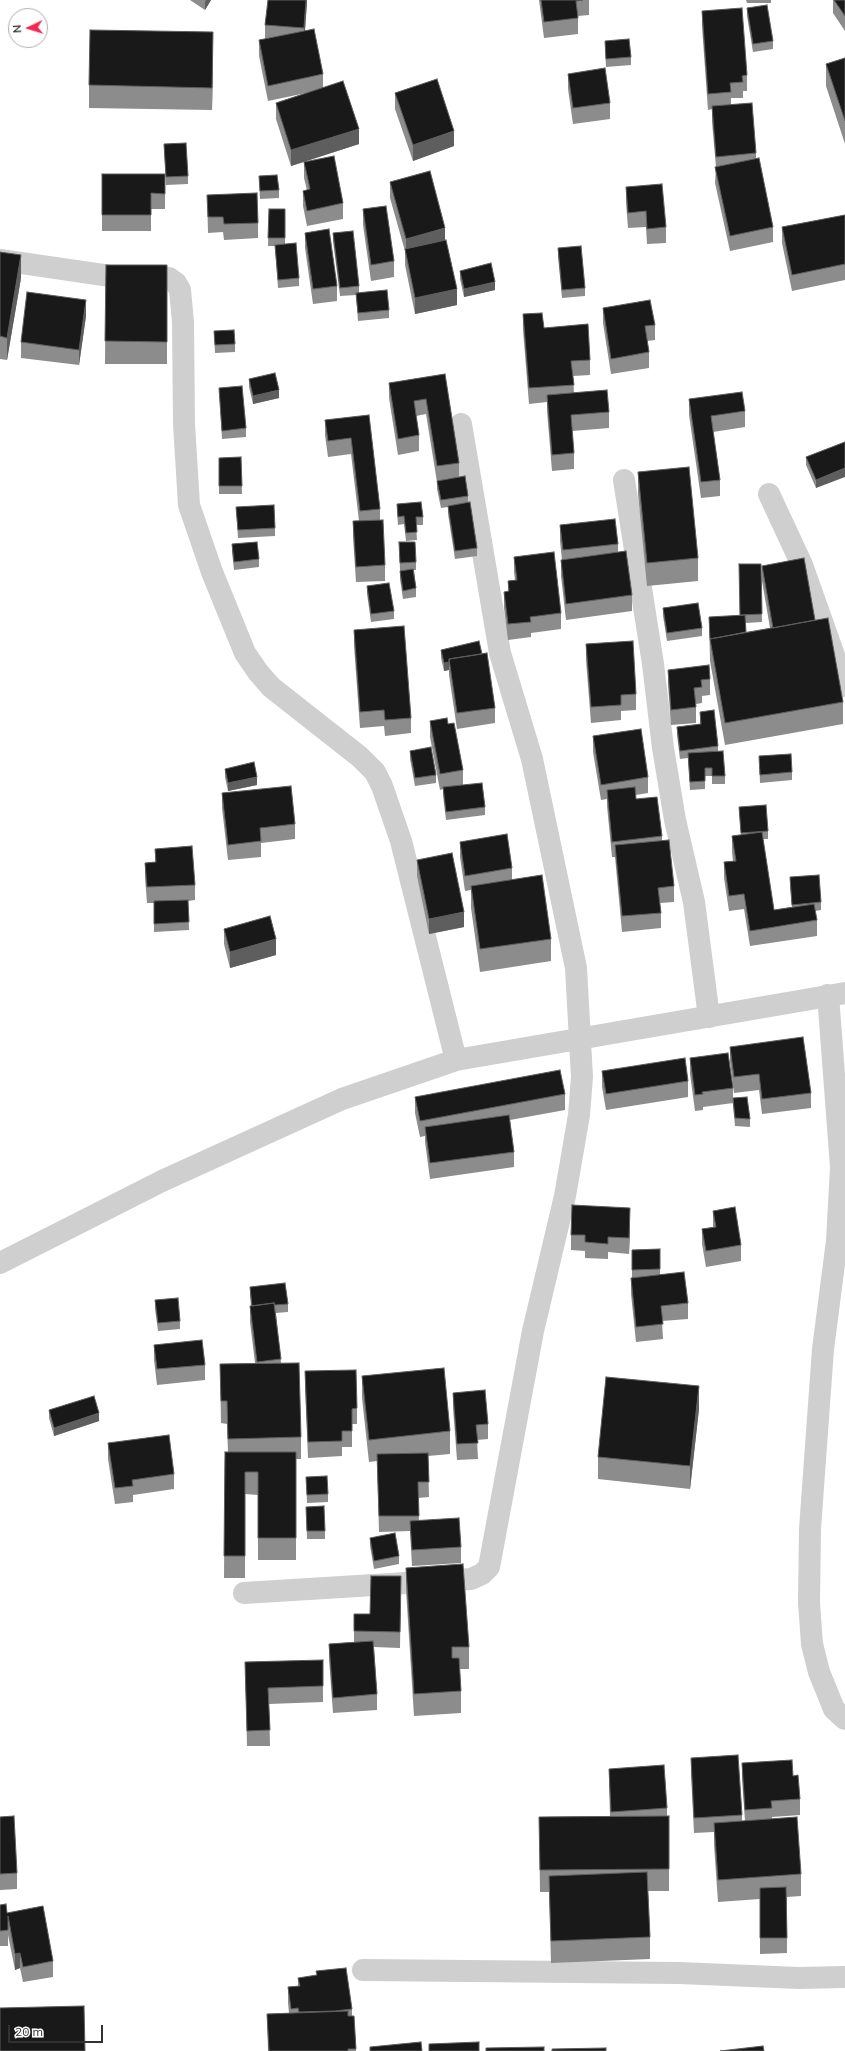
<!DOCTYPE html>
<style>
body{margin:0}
#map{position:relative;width:845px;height:2051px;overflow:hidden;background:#fff;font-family:Mulish,sans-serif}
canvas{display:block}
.north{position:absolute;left:8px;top:8px;width:40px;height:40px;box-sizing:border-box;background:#fff;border:1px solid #adadad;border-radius:50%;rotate:266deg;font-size:11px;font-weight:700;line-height:16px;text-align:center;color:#323232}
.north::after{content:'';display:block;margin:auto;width:14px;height:18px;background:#f6264e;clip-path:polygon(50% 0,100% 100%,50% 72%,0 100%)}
.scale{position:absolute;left:8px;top:2025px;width:95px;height:18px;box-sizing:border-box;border:2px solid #323232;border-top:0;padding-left:5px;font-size:12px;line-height:14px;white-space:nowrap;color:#323232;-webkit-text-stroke:3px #fff;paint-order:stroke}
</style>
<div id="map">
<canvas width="845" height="2051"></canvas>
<div class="north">N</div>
<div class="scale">20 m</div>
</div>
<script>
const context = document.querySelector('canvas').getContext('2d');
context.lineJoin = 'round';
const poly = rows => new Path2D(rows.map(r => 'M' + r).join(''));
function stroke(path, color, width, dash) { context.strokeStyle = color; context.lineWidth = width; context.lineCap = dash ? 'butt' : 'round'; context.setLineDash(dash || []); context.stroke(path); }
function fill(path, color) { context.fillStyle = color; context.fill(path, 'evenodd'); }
stroke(poly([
 [0,260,117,277,169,278,176,283,180,290,183,322,184,424,189,505,212,572,245,653,258,672,271,687,360,757,375,772,382,786,401,841,456,1060],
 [624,480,653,664,663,748,675,820,694,902,709,1017],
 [769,494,802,565,845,686],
 [828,995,841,1167,837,1241,823,1349,810,1529,809,1603,812,1644,819,1672,834,1709,845,1719],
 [0,1263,162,1181,342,1099,456,1060,845,993],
 [244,1593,471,1579,482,1574,489,1567,533,1331,565,1196,579,1115,582,1077,576,968,532,759,500,653,461,424],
 [363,1970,679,1973,799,1978,845,1977]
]), '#cfcfcf', 22);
fill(poly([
 [190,0,211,0,205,10],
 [307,0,305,31,323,74,323,88,359,144,291,166,276,119,276,103,306,93,268,101,259,56,259,40,265,39,265,25],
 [539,0,589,0,589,15,578,16,578,34,544,38],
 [746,0,771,0,771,3,747,3],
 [833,0,845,0,845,31,833,13],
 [747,8,773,41,773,49,753,52,747,16],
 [702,11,747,75,747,91,743,91,743,98,731,98,731,105,756,153,756,159,773,227,773,242,730,251,715,183,716,167,712,122,712,109,708,110,702,27],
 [605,41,631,57,631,65,606,67,605,49],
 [213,54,212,110,89,108,89,85],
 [845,58,845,144,826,86,826,64],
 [568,74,610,103,610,119,573,124,568,89],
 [395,93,454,146,413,161,395,109],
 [164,144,188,176,188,184,166,185],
 [304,162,343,203,343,219,307,226,303,206,303,191,307,190,304,178],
 [102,174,165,174,165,209,151,209,151,231,102,231],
 [259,176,279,190,279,198,260,199],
 [390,182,445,241,457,305,415,314,405,265,405,251,390,198],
 [626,187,666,227,666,243,647,244,646,227,628,228,626,203],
 [207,195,258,223,258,238,224,240,223,232,208,233],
 [269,209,285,209,285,244,299,278,299,286,278,288,275,246,268,246],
 [363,209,394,261,394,277,371,281,363,225],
 [845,215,845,280,792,291,782,243,782,227],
 [305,233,337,286,337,301,313,304,305,248],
 [333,233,359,286,359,293,389,310,389,318,358,321,356,295,340,296,333,241],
 [558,248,585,288,585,296,562,298,558,256],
 [0,252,21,278,7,360,0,359],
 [106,265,167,265,167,364,105,364],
 [460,271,495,290,464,297,460,279],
 [603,308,655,325,655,340,647,341,649,352,649,368,611,374,603,323],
 [523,314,590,360,590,375,573,376,574,393,609,412,609,428,572,431,574,453,574,469,552,471,547,411,547,402,529,404,523,330],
 [86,316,79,365,21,358,21,342],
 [214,331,235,344,235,352,215,353],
 [445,374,459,463,459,477,468,496,468,503,477,548,477,556,455,559,448,514,448,507,441,508,437,489,437,482,426,414,416,416,419,435,419,451,398,455,389,398,389,383],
 [249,379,279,398,253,404,249,387],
 [219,388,246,428,246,437,222,439],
 [689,399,745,411,745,427,713,432,720,480,720,496,701,498,689,415],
 [369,415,380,509,380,520,385,565,385,581,356,582,353,537,353,521,359,521,351,454,328,457,325,435,325,420],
 [845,442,816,488,806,465,806,457],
 [241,457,242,494,219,494,219,458],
 [638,472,698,558,698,581,647,586,638,494],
 [397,504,423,517,423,525,416,525,417,540,406,541,404,524,398,525,397,512],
 [236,507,275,528,275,536,238,538],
 [560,525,618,544,618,553,632,595,632,611,566,620,561,576,561,560,562,560,560,541],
 [399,542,416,562,416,570,414,570,416,588,416,597,403,599,400,579,400,570],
 [232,544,259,559,259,567,234,570,232,552],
 [514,557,561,613,561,629,531,633,531,637,508,640,504,608,504,592,508,592,508,581,515,580,514,572],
 [739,564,761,564,762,622,746,623,746,632,770,628,762,581,762,566,815,620,843,702,843,724,725,745,710,661,709,617,740,616],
 [367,586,394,611,394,619,371,622,367,594],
 [663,608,702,628,702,636,667,641,663,616],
 [354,630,411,718,411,733,385,736,384,726,360,728,354,646],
 [586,644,636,694,636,710,621,711,621,720,591,723,586,660],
 [441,650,482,654,495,708,495,723,457,729,449,675,449,670,444,671,441,658],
 [668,670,710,679,710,695,702,696,702,703,696,704,696,723,671,725,668,685],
 [700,712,718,746,718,751,725,776,725,784,712,784,712,776,705,776,705,789,690,790,688,758,680,759,677,735,677,727,700,724],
 [430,721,448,724,463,770,463,785,485,807,485,815,446,820,443,795,443,789,440,790,430,737],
 [593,736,648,777,648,793,636,795,636,799,662,836,662,841,674,886,674,902,660,903,661,913,661,928,622,932,615,857,612,857,607,806,607,799,601,800,593,752],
 [410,751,436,775,436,783,415,786,410,759],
 [759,756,792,772,792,780,760,783],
 [225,769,257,785,228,791,225,777],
 [222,793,295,824,295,839,261,843,261,857,228,860,222,808],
 [739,807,768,831,768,839,763,839,774,910,792,907,790,885,790,877,821,902,821,910,815,911,817,920,817,936,750,946,744,909,729,911,724,878,724,862,733,861,732,852,732,836,741,835],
 [460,842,512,868,512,880,551,939,551,961,480,972,471,908,471,890,465,891,460,857],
 [155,849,195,885,195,900,188,901,189,930,154,932,154,903,147,903,145,878,145,863,155,862],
 [417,860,464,927,429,934,417,876],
 [224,929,276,955,230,968,224,944],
 [730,1047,811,1093,811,1108,762,1114,759,1090,734,1093,730,1062],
 [690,1058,733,1088,733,1103,703,1107,703,1110,695,1111,690,1074],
 [602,1071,688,1081,688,1097,606,1110,602,1087],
 [565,1094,565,1110,510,1120,514,1152,514,1167,430,1179,425,1142,425,1136,420,1137,415,1113,415,1097],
 [733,1098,750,1119,750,1127,735,1126,733,1106],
 [713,1211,741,1245,741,1261,706,1267,702,1244,702,1229,713,1227],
 [630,1223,629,1254,608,1252,608,1259,585,1258,585,1251,571,1250,571,1235],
 [660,1249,660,1275,688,1303,688,1319,662,1321,663,1339,636,1342,631,1294,631,1278,632,1278,632,1250],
 [250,1287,288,1304,288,1312,276,1313,281,1363,301,1437,301,1459,296,1459,296,1560,258,1560,258,1495,245,1494,245,1578,224,1578,225,1452,228,1452,227,1424,221,1423,220,1364,255,1363,250,1322,250,1306,251,1306,250,1295],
 [155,1300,180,1321,180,1329,158,1331,155,1309],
 [154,1345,205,1365,205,1380,157,1385,154,1360],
 [305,1371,357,1408,357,1424,352,1424,352,1447,342,1447,342,1456,308,1458,305,1387],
 [362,1376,450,1431,450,1454,428,1456,429,1497,418,1498,419,1521,461,1547,461,1563,412,1566,410,1531,379,1532,377,1461,369,1462,362,1398],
 [453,1393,488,1424,488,1439,477,1440,478,1459,457,1460,453,1408],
 [699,1409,690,1489,598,1479,598,1457],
 [49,1410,99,1421,54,1436,49,1418],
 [108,1443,174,1474,174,1489,133,1495,133,1502,115,1504,108,1459],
 [306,1477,328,1494,328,1502,307,1503],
 [306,1507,325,1531,325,1539,307,1539],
 [370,1538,399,1556,399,1564,374,1569,370,1546],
 [406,1568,469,1647,469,1669,460,1669,461,1691,461,1713,414,1716,406,1590],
 [401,1576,400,1648,374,1647,377,1694,377,1710,333,1713,329,1659,329,1644,354,1642,354,1614,370,1614],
 [245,1662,323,1686,323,1702,269,1704,270,1746,247,1746],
 [691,1758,742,1815,742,1821,745,1821,742,1779,742,1763,793,1776,800,1799,800,1815,772,1817,772,1819,801,1874,801,1896,787,1897,787,1953,760,1954,760,1899,718,1902,714,1845,714,1832,694,1833,691,1774],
 [609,1769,667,1808,667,1816,669,1816,669,1891,648,1891,650,1937,650,1959,551,1963,549,1892,540,1892,539,1817,610,1816,609,1784],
 [0,1817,17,1873,17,1889,0,1890],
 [0,1905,7,1913,53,1961,53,1977,23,1982,20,1968,15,1970,8,1935,8,1946,0,1946],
 [298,1978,352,2009,352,2016,354,2016,356,2051,268,2051,267,2014,289,2013,288,2003,288,1987,298,1986]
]), '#8c8c8c');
fill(poly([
 [206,0,211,0,205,10,205,2],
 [306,0,307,0,307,3,304,43,304,28],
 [213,32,213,54,212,110,212,88],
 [359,129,359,144,291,166,291,150],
 [454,131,454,146,413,161,413,145],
 [445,228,445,244,406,254,406,239],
 [21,255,21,278,7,360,7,338],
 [495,282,495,290,464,297,464,289],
 [457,289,457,305,415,314,415,298],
 [86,300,86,316,79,365,79,350],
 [279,390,279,398,253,404,253,396],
 [845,468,845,477,816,488,816,480],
 [449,662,449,670,444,671,444,663],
 [257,777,257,785,228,791,228,783],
 [464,912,464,927,429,934,429,919],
 [276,939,276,955,230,968,230,952],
 [630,1208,630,1223,629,1254,629,1238],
 [699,1386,699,1409,690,1489,690,1466],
 [99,1413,99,1421,54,1436,54,1428],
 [20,1953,20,1968,15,1970,15,1954]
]), '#5e5e5e');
const building = poly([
 [268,0,306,0,304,28,265,25,268,0],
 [541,0,583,0,576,1,578,18,544,22,541,0],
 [834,0,845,0,845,16,834,0],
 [767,5,773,41,753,44,747,8,767,5],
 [742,8,747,75,742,76,743,82,730,83,731,92,708,94,702,11,742,8],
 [314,29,323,74,268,86,259,40,314,29],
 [90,30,213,32,212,88,89,85,90,30],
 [629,39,631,57,606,59,605,41,629,39],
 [845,58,845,121,826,64,845,58],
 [605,68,610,103,573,108,568,74,605,68],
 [437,79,454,131,413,145,395,93,437,79],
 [343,81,359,129,291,150,276,103,343,81],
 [752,103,756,153,716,157,712,106,752,103],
 [186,143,188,176,166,177,164,144,186,143],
 [334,156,343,203,307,211,303,191,310,189,304,162,334,156],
 [759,158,773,227,730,236,715,167,759,158],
 [430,171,445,228,406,239,390,182,430,171],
 [102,174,165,174,165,194,151,193,151,215,102,215,102,174],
 [277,175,279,190,260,191,259,176,277,175],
 [662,184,666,227,647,229,646,211,628,213,626,187,662,184],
 [257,193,258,223,224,224,223,217,208,217,207,195,257,193],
 [386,206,394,261,371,265,363,209,386,206],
 [269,209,285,209,285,238,268,238,269,209],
 [845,215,845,264,792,275,782,227,845,215],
 [329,229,337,286,313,289,305,233,329,229],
 [353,231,359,286,340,288,333,233,353,231],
 [446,240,457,289,415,298,405,249,446,240],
 [296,243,299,278,278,280,275,245,296,243],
 [581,246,585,288,562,290,558,248,581,246],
 [0,252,21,255,7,338,0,336,0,252],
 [491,263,495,282,464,289,460,271,491,263],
 [106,265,167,265,167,342,105,341,106,265],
 [387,290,389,310,358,313,356,293,387,290],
 [27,292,86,300,79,350,21,342,27,292],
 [650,300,655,325,645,326,649,352,611,359,603,308,650,300],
 [542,313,544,328,588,324,590,360,571,361,574,385,529,388,523,314,542,313],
 [234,330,235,344,215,345,214,331,234,330],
 [275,373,279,390,253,396,249,379,275,373],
 [445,374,459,463,437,466,426,399,414,401,419,435,398,439,389,383,445,374],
 [242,386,246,428,222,431,219,388,242,386],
 [607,390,609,412,571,415,574,453,552,455,547,395,607,390],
 [742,392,745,411,711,416,720,480,701,482,689,399,742,392],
 [369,415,380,509,360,511,351,438,328,441,325,420,369,415],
 [845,442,845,468,816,480,806,457,845,442],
 [241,457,242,486,219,486,219,458,241,457],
 [689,467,698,558,647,563,638,472,689,467],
 [465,476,468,496,441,500,437,481,465,476],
 [421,502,423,517,416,517,417,532,406,533,404,516,398,517,397,504,421,502],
 [470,502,477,548,455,551,448,506,470,502],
 [274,505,275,528,238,530,236,507,274,505],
 [615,519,618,544,563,550,560,525,615,519],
 [383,520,385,565,356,567,353,521,383,520],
 [257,542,259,559,234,562,232,544,257,542],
 [399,542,415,542,416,562,400,563,399,542],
 [626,551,632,595,566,604,561,560,626,551],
 [554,552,561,613,530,617,531,622,508,624,504,592,509,591,508,581,517,580,514,557,554,552],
 [804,558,815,620,773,628,762,566,804,558],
 [739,564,761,564,762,614,740,615,739,564],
 [413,569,416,588,403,591,400,571,413,569],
 [389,583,394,611,371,614,367,586,389,583],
 [698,603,702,628,667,633,663,608,698,603],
 [745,615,746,632,710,639,709,617,745,615],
 [828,618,843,702,725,723,710,639,828,618],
 [404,626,411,718,385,720,384,710,360,712,354,630,404,626],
 [479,641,482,654,449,659,449,662,444,663,441,650,479,641],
 [633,641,636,694,621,695,621,705,591,707,586,644,633,641],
 [487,653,495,708,457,713,449,659,487,653],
 [709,665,710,679,701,680,702,687,694,688,696,707,671,710,668,670,709,665],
 [714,710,718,746,680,751,677,727,701,724,700,712,714,710],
 [447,718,448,724,454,723,463,770,440,774,430,721,447,718],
 [641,729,648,777,601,785,593,736,641,729],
 [431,747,436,775,415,778,410,751,431,747],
 [723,751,725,776,712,776,712,768,705,768,705,781,690,782,688,753,723,751],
 [791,754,792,772,760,775,759,756,791,754],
 [254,762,257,777,228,783,225,769,254,762],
 [482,783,485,807,446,812,443,787,482,783],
 [291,786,295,824,260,828,261,841,228,845,222,793,291,786],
 [635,787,636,799,657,797,662,836,612,842,607,790,635,787],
 [766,805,768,831,741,833,739,807,766,805],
 [762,832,774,910,814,904,817,920,750,931,744,894,729,896,724,862,736,861,732,836,762,832],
 [507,834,512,868,465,876,460,842,507,834],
 [669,840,674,886,658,888,661,913,622,916,615,845,669,840],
 [192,846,195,885,147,887,145,863,156,862,155,849,192,846],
 [452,853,464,912,429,919,417,860,452,853],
 [542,875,551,939,480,949,471,886,542,875],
 [819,875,821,902,792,905,790,877,819,875],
 [188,900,189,922,154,924,154,901,188,900],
 [270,916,276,939,230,952,224,929,270,916],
 [803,1037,811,1093,762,1099,759,1074,734,1077,730,1047,803,1037],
 [728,1053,733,1088,702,1092,703,1094,695,1095,690,1058,728,1053],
 [685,1058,688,1081,606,1094,602,1071,685,1058],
 [560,1070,565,1094,420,1121,415,1097,560,1070],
 [747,1097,750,1119,735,1118,733,1098,747,1097],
 [509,1115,514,1152,430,1163,425,1127,509,1115],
 [572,1205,630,1208,629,1238,608,1237,608,1244,585,1242,585,1235,571,1235,572,1205],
 [735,1207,741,1245,706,1251,702,1229,716,1227,713,1211,735,1207],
 [660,1249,660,1269,632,1270,632,1250,660,1249],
 [684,1272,688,1303,661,1306,663,1324,636,1327,631,1278,684,1272],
 [285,1283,288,1304,275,1305,274,1303,252,1306,250,1287,285,1283],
 [178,1298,180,1321,158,1323,155,1300,178,1298],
 [274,1303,281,1359,257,1362,250,1306,274,1303],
 [202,1340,205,1365,157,1369,154,1345,202,1340],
 [299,1363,301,1437,228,1439,227,1401,221,1401,220,1364,299,1363],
 [444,1368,450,1431,369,1440,362,1376,444,1368],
 [356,1370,357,1408,352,1409,352,1431,342,1431,342,1441,308,1442,305,1371,356,1370],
 [606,1377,699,1386,690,1466,598,1457,606,1377],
 [485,1390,488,1424,476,1425,478,1443,457,1444,453,1393,485,1390],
 [94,1396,99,1413,54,1428,49,1410,94,1396],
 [169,1435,174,1474,132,1480,133,1486,115,1488,108,1443,169,1435],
 [225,1452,296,1452,296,1538,258,1538,258,1472,245,1472,245,1556,224,1556,225,1452],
 [428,1453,429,1482,418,1482,419,1516,379,1516,377,1454,428,1453],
 [327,1476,328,1494,307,1495,306,1477,327,1476],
 [324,1506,325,1531,307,1531,306,1507,324,1506],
 [459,1518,461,1547,412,1550,410,1521,459,1518],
 [395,1533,399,1556,374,1561,370,1538,395,1533],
 [463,1564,469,1647,452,1647,452,1658,459,1658,461,1691,414,1694,406,1568,463,1564],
 [371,1576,401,1576,400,1632,354,1631,354,1614,370,1614,371,1576],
 [373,1641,377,1694,333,1698,329,1644,373,1641],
 [323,1660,323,1686,268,1688,270,1730,247,1731,245,1662,323,1660],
 [738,1755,742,1815,694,1818,691,1758,738,1755],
 [792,1760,793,1776,798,1775,800,1799,771,1801,772,1808,745,1810,742,1763,792,1760],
 [664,1765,667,1808,611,1812,609,1769,664,1765],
 [14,1816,17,1873,0,1874,0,1817,14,1816],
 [669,1816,669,1869,540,1870,539,1817,669,1816],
 [797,1817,801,1874,718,1880,714,1823,797,1817],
 [647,1872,650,1937,551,1941,549,1876,647,1872],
 [786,1887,787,1938,760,1938,760,1888,786,1887],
 [6,1904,7,1913,43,1906,53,1961,23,1967,20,1953,15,1954,8,1916,8,1930,0,1931,0,1905,6,1904],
 [346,1968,352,2009,335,2011,299,2012,298,2008,291,2009,288,1987,300,1986,298,1978,317,1975,316,1971,346,1968],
 [84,2006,85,2051,0,2051,0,2008,84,2006],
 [348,2011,348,2016,354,2016,356,2049,348,2049,348,2051,269,2051,267,2014,348,2011],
 [421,2042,422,2051,370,2051,370,2047,421,2042],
 [479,2042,479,2051,429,2051,429,2044,479,2042],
 [763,2046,764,2051,720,2051,763,2046],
 [544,2047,544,2051,486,2051,486,2048,544,2047],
 [606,2048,606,2051,552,2051,552,2049,606,2048]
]);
fill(building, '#191919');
stroke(building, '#5e5e5e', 1);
</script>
